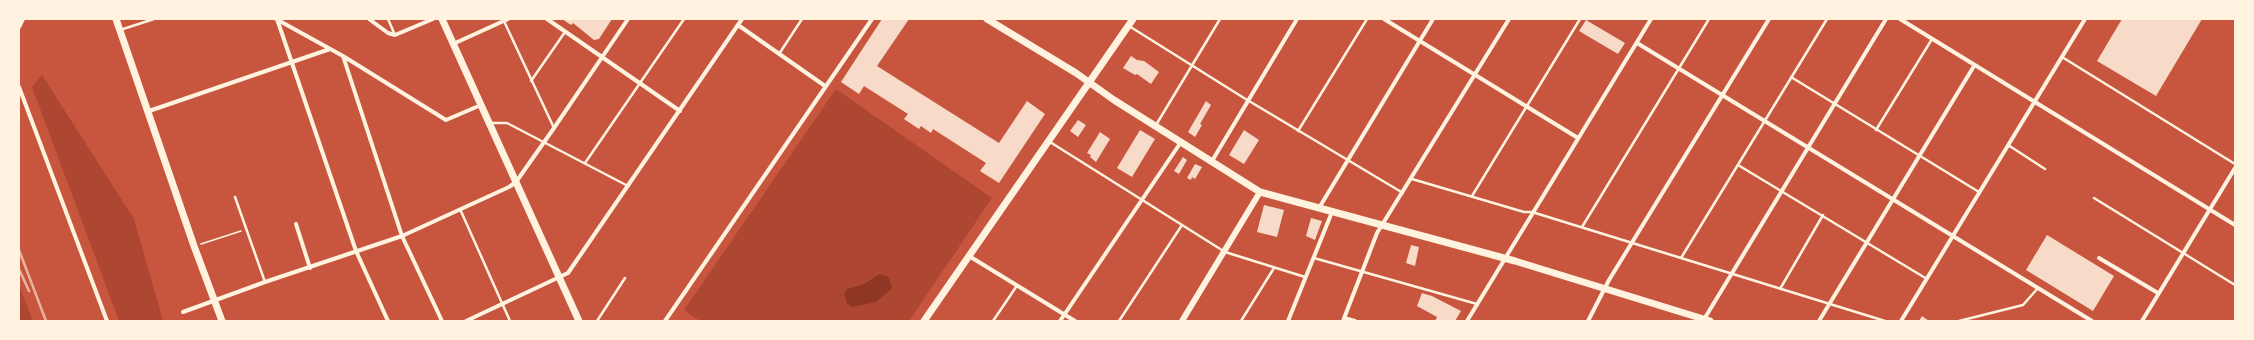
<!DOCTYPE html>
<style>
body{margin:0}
#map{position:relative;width:2254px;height:340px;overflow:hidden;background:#c8553d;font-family:Arial,sans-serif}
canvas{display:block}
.frame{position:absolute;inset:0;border:20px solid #fff3e0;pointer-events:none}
</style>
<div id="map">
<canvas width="2254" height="340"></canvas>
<div class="frame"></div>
</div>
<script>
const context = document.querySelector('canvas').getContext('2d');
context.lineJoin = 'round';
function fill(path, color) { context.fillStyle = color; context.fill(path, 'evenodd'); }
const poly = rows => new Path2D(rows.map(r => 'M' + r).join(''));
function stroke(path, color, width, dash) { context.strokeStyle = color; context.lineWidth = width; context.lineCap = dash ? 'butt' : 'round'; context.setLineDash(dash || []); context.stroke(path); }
fill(poly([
 [42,75,134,219,163,321,119,321,32,87],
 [836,89,992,198,909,321,700,321,684,310],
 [19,286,33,321,19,321]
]), '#ae4732');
fill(poly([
 [880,274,889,277,892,288,876,302,851,307,847,303,844,294,847,289,864,284]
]), '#8f3625');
fill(poly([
 [562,19,612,19,599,39,594,40,573,23,571,25],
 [882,19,909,19,877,66,999,143,1027,101,1045,114,999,183,980,171,986,163,933,129,931,133,921,126,919,129,904,119,908,114,864,86,859,94,841,82],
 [2122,19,2202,19,2156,96,2097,61],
 [1586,20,1625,43,1618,54,1579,31],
 [1131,56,1137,60,1144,61,1159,72,1151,84,1137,74,1135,75,1123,68],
 [1206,101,1211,105,1200,124,1202,125,1195,137,1188,132],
 [1078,120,1086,125,1078,137,1070,131],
 [1140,130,1155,139,1132,177,1117,168],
 [1244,130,1259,140,1244,164,1229,155],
 [1100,132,1110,139,1096,162,1090,157,1091,155,1087,153],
 [1183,157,1187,160,1179,174,1174,171],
 [1195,164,1202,167,1195,179,1192,177,1191,180,1187,178],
 [1264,205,1284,210,1277,237,1257,232],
 [1311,218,1322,221,1315,240,1306,236],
 [2047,235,2114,276,2093,311,2026,270],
 [1411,245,1419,247,1415,266,1406,263],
 [1422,293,1432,296,1461,311,1455,321,1435,321,1437,317,1417,306],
 [1922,316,1929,321,1919,321]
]), '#f7dbc8');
stroke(poly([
 [201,244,241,231]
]), '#fff3e0', 1.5);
stroke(poly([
 [388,19,395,35],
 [503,19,554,128],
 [1129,26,1244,98,1403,193],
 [120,30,154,19],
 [779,54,802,19],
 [2062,57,2235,164],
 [1791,77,1979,192],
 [531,81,565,32],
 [490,123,507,123,628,186],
 [1156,125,1220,19],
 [1876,130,1932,39],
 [1298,131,1367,19],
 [1050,142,1225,252,1305,277],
 [2008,145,2045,169],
 [585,163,684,19],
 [1738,165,1927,279],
 [1412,179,1524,212,1532,212,1885,321],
 [1472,196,1580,19],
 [235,197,265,282],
 [2094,198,2235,285],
 [460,209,510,321],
 [1582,227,1709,19],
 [1314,258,1477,304],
 [1681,258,1827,19],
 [1780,289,1823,215],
 [597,321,625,278],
 [993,321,1016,287],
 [1119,321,1182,225],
 [1241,321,1274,268],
 [1959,321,2023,305,2038,288]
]), '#fff3e0', 2.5);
stroke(poly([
 [276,19,343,56,446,120,481,105],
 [277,19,356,251,388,321],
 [369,19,388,33,395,35,433,19],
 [547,19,680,111],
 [1384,19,1578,138],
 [1900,19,2235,225],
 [738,25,825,86],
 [19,27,23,19],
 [1637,43,2092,321],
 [453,44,508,19],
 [343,56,402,236,442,321],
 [19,87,107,321],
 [149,111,330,49],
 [1212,161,1297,19],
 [1319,208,1433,19],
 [296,224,310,268],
 [969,256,1075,321],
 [2099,258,2158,293],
 [183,312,265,282,402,236,509,187,516,182,554,128,628,19],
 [1344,318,1355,321],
 [466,321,568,273,742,19],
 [665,321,872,19],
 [1060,321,1181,142],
 [1288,321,1332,212],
 [1343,321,1377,233,1509,19],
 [1467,321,1651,19],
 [1588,321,1609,280,1769,19],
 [1703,321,1886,19],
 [1819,321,1974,66],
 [1901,321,2085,19],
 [2142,321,2235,168]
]), '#fff3e0', 4);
stroke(poly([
 [1182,321,1260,192]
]), '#fff3e0', 6);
stroke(poly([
 [442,19,579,321],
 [987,19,1076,73,1114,100,1260,192,1515,261,1710,321]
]), '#fff3e0', 7);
stroke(poly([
 [116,19,194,246,222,321],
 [924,321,1133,19]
]), '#fff3e0', 7);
stroke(poly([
 [19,250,46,321],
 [19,269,29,291]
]), '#e9b49f', 2.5);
</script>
